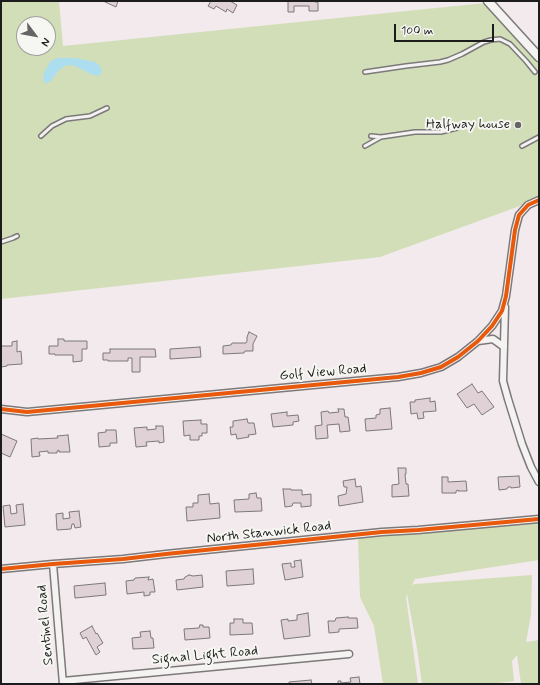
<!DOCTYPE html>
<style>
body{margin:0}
#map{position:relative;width:540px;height:685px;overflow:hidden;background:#f2eaec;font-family:Mynerve,sans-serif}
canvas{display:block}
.frame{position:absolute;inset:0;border:2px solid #1c1c1c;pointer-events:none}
.north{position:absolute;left:16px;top:16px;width:40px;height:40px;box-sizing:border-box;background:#f6f6f2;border:1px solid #9f9f9c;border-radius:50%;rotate:122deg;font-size:11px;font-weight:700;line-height:16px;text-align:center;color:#1c1c1c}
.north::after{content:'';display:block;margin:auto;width:14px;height:18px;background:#676465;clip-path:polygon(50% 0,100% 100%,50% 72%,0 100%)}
.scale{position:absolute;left:394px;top:24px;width:100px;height:18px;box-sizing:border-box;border:2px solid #1c1c1c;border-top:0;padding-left:5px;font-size:12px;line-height:14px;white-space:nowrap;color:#1c1c1c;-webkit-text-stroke:3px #f6f6f2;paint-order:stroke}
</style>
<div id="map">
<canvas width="540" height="685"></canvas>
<div class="frame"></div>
<div class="north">N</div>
<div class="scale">100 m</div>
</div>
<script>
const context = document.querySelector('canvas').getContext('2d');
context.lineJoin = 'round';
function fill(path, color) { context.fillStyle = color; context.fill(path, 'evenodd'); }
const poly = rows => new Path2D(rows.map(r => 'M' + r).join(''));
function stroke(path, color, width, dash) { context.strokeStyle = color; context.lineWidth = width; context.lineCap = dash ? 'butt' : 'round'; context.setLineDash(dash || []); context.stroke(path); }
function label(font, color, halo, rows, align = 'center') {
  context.font = font + ' Mynerve,sans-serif'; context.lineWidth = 4; context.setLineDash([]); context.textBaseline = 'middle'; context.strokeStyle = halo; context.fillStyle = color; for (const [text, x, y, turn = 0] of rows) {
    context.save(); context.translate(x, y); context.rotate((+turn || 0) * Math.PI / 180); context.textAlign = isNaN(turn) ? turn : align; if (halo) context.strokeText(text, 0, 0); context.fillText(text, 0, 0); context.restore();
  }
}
fill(poly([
 [1,1,59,1,63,46,485,3,539,57,539,199,380,257,1,299],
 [24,24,48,24,48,48,24,48],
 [539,521,539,560,415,579,412,585,415,584,532,575,531,615,526,642,539,640,539,684,521,684,517,655,512,661,514,681,490,684,422,684,417,648,407,594,406,597,418,684,383,684,374,626,360,597,358,538]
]), '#d2deb8');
fill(poly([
 [57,58,75,58,95,62,100,66,102,71,101,73,99,76,94,75,90,74,79,68,75,66,67,65,59,70,51,81,46,84,43,79,44,73,50,62,53,60]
]), '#addeef');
const building = poly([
 [103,1,118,1,116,7,103,1],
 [211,1,230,1,237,5,233,13,227,9,226,12,216,6,214,9,208,6,211,1],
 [288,1,315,1,315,2,318,2,318,11,309,11,309,6,294,6,294,12,288,12,288,1],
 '514 125a4 4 0 1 1 8 0a4 4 0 1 1-8 0Z',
 [249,332,257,336,253,344,253,351,245,351,244,353,223,354,223,346,231,345,232,343,246,343,247,341,247,337,249,332],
 [58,339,64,339,64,341,87,341,87,349,82,349,82,361,73,362,73,355,55,355,55,354,49,354,49,346,58,346,58,339],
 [17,341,17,352,21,351,22,364,7,365,7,366,1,367,1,346,12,346,12,342,17,341],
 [200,347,201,357,170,359,170,349,200,347],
 [110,349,155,349,156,357,140,357,140,372,132,372,132,358,128,358,128,361,108,361,108,360,103,360,103,353,110,353,110,349],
 [472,384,478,393,482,391,494,407,482,415,474,404,467,408,457,394,472,384],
 [430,398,430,402,435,401,436,411,423,412,424,418,418,419,417,413,411,414,410,402,415,402,415,400,430,398],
 [390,408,392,429,366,431,365,419,376,418,376,415,380,414,380,409,390,408],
 [338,409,344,409,345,417,348,417,350,431,340,432,339,424,327,425,328,438,316,439,315,426,322,425,321,412,328,411,329,413,339,412,338,409],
 [287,412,287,416,298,415,299,421,293,422,293,425,273,427,271,414,287,412],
 [247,419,248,423,254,423,256,434,248,435,249,437,237,439,236,434,231,435,230,427,233,427,233,421,247,419],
 [201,420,201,424,207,424,207,433,202,433,202,436,199,436,199,440,190,440,190,435,184,436,183,421,201,420],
 [156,426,163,426,164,442,159,443,159,441,146,442,147,446,136,447,134,428,147,427,147,430,156,429,156,426],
 [106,430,116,430,117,443,110,443,110,446,99,447,98,433,106,432,106,430],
 [1,434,17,441,10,457,1,453,1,434],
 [68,435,70,452,59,452,59,450,57,451,57,453,48,453,48,451,39,452,40,456,32,457,31,439,38,438,38,439,58,438,57,436,68,435],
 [398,468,406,468,406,474,405,474,406,484,408,484,409,496,392,497,392,485,399,484,398,468],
 [519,476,520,487,511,488,511,487,508,487,507,489,499,490,498,477,519,476],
 [442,477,448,477,448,482,466,481,467,491,458,491,458,490,456,491,456,493,442,493,442,477],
 [355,479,356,487,361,486,363,502,339,506,338,496,346,494,347,487,344,487,343,481,355,479],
 [283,489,291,489,291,490,302,490,302,495,311,494,311,506,301,507,301,503,293,503,292,506,285,507,283,489],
 [256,493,257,498,261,498,262,511,235,512,234,500,249,499,249,494,256,493],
 [209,494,210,504,219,503,220,518,187,521,186,507,193,507,193,503,198,503,198,495,209,494],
 [23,504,25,525,5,527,3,506,10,505,11,514,17,513,16,505,23,504],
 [79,511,81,527,75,528,74,524,72,524,71,529,57,530,56,514,63,513,63,519,70,518,69,512,79,511],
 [301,560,303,577,285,580,282,564,291,563,291,567,295,567,294,561,301,560],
 [253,569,254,584,227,586,226,571,253,569],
 [189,575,193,576,202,575,203,587,177,590,176,580,184,579,185,577,189,575],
 [149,577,148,580,153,579,155,592,150,592,150,595,144,596,144,592,127,594,126,581,134,580,135,578,149,577],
 [105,583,106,595,75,598,74,586,105,583],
 [308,613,310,636,284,639,281,620,288,619,288,621,297,620,297,615,308,613],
 [348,617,348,618,357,618,358,628,339,629,339,632,329,633,328,621,335,621,336,618,348,617],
 [234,619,243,619,243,623,252,623,253,634,230,635,230,623,234,623,234,619],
 [200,625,203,625,203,627,209,627,210,638,185,640,184,629,199,628,200,625],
 [92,626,96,634,97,633,103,643,97,647,100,652,96,655,86,637,83,639,80,633,92,626],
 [150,631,151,638,153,638,154,648,133,649,132,638,141,637,140,632,150,631],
 [359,677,360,684,338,684,338,681,341,681,341,683,351,682,350,678,359,677],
 [311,680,312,684,289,684,289,682,311,680]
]);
fill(building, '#dfd1d6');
stroke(building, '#7c797a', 1);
const lane = poly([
 [365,72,406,66,440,62,448,60,462,54,484,42,491,40,500,39,510,44,526,61,535,72],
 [41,136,52,126,66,119,90,116,107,108],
 [371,136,381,137,415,132,441,132,457,128,457,126,442,130],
 [365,146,381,137],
 [522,146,539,137],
 [1,242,13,238,17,236]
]);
const street = poly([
 [505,307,503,381,508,399,522,444,531,467,539,482],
 [478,341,493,339,504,347],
 [1,409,27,412,398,377,421,373,441,367,458,357,478,341,492,326,502,311,506,296,515,230,519,215,528,205,539,200],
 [53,564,63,684],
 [1,569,53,564,123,559,166,554,382,532,418,530,539,519],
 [63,681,349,654]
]);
const secondary = poly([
 [488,1,539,57]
]);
stroke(lane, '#7c797a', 6);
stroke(street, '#7c797a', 9);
stroke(secondary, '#7c797a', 11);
stroke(lane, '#f5f3f2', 3);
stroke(street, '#f5f3f2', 6);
stroke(secondary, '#f5f3f2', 8);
stroke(poly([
 [1,409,27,412,398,377,421,373,441,367,458,357,478,341,492,326,502,311,506,296,515,230,519,215,528,205,539,200],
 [1,569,53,564,123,559,166,554,382,532,418,530,539,519]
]), '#e8590c', 4);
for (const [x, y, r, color] of [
 [518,125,4,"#676465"]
]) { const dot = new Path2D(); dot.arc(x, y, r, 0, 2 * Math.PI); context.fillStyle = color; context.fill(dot); stroke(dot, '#f6f6f2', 1.5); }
label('14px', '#1c1c1c', '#f6f6f2', [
 ["Halfway house",510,125]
], 'right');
label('14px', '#1c1c1c', '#f6f6f2', [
 ["Golf View Road",323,373,-5],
 ["North Stanwick Road",269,533,-6],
 ["Sentinel Road",46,625,-95],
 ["Signal Light Road",205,656,-5]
]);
</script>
